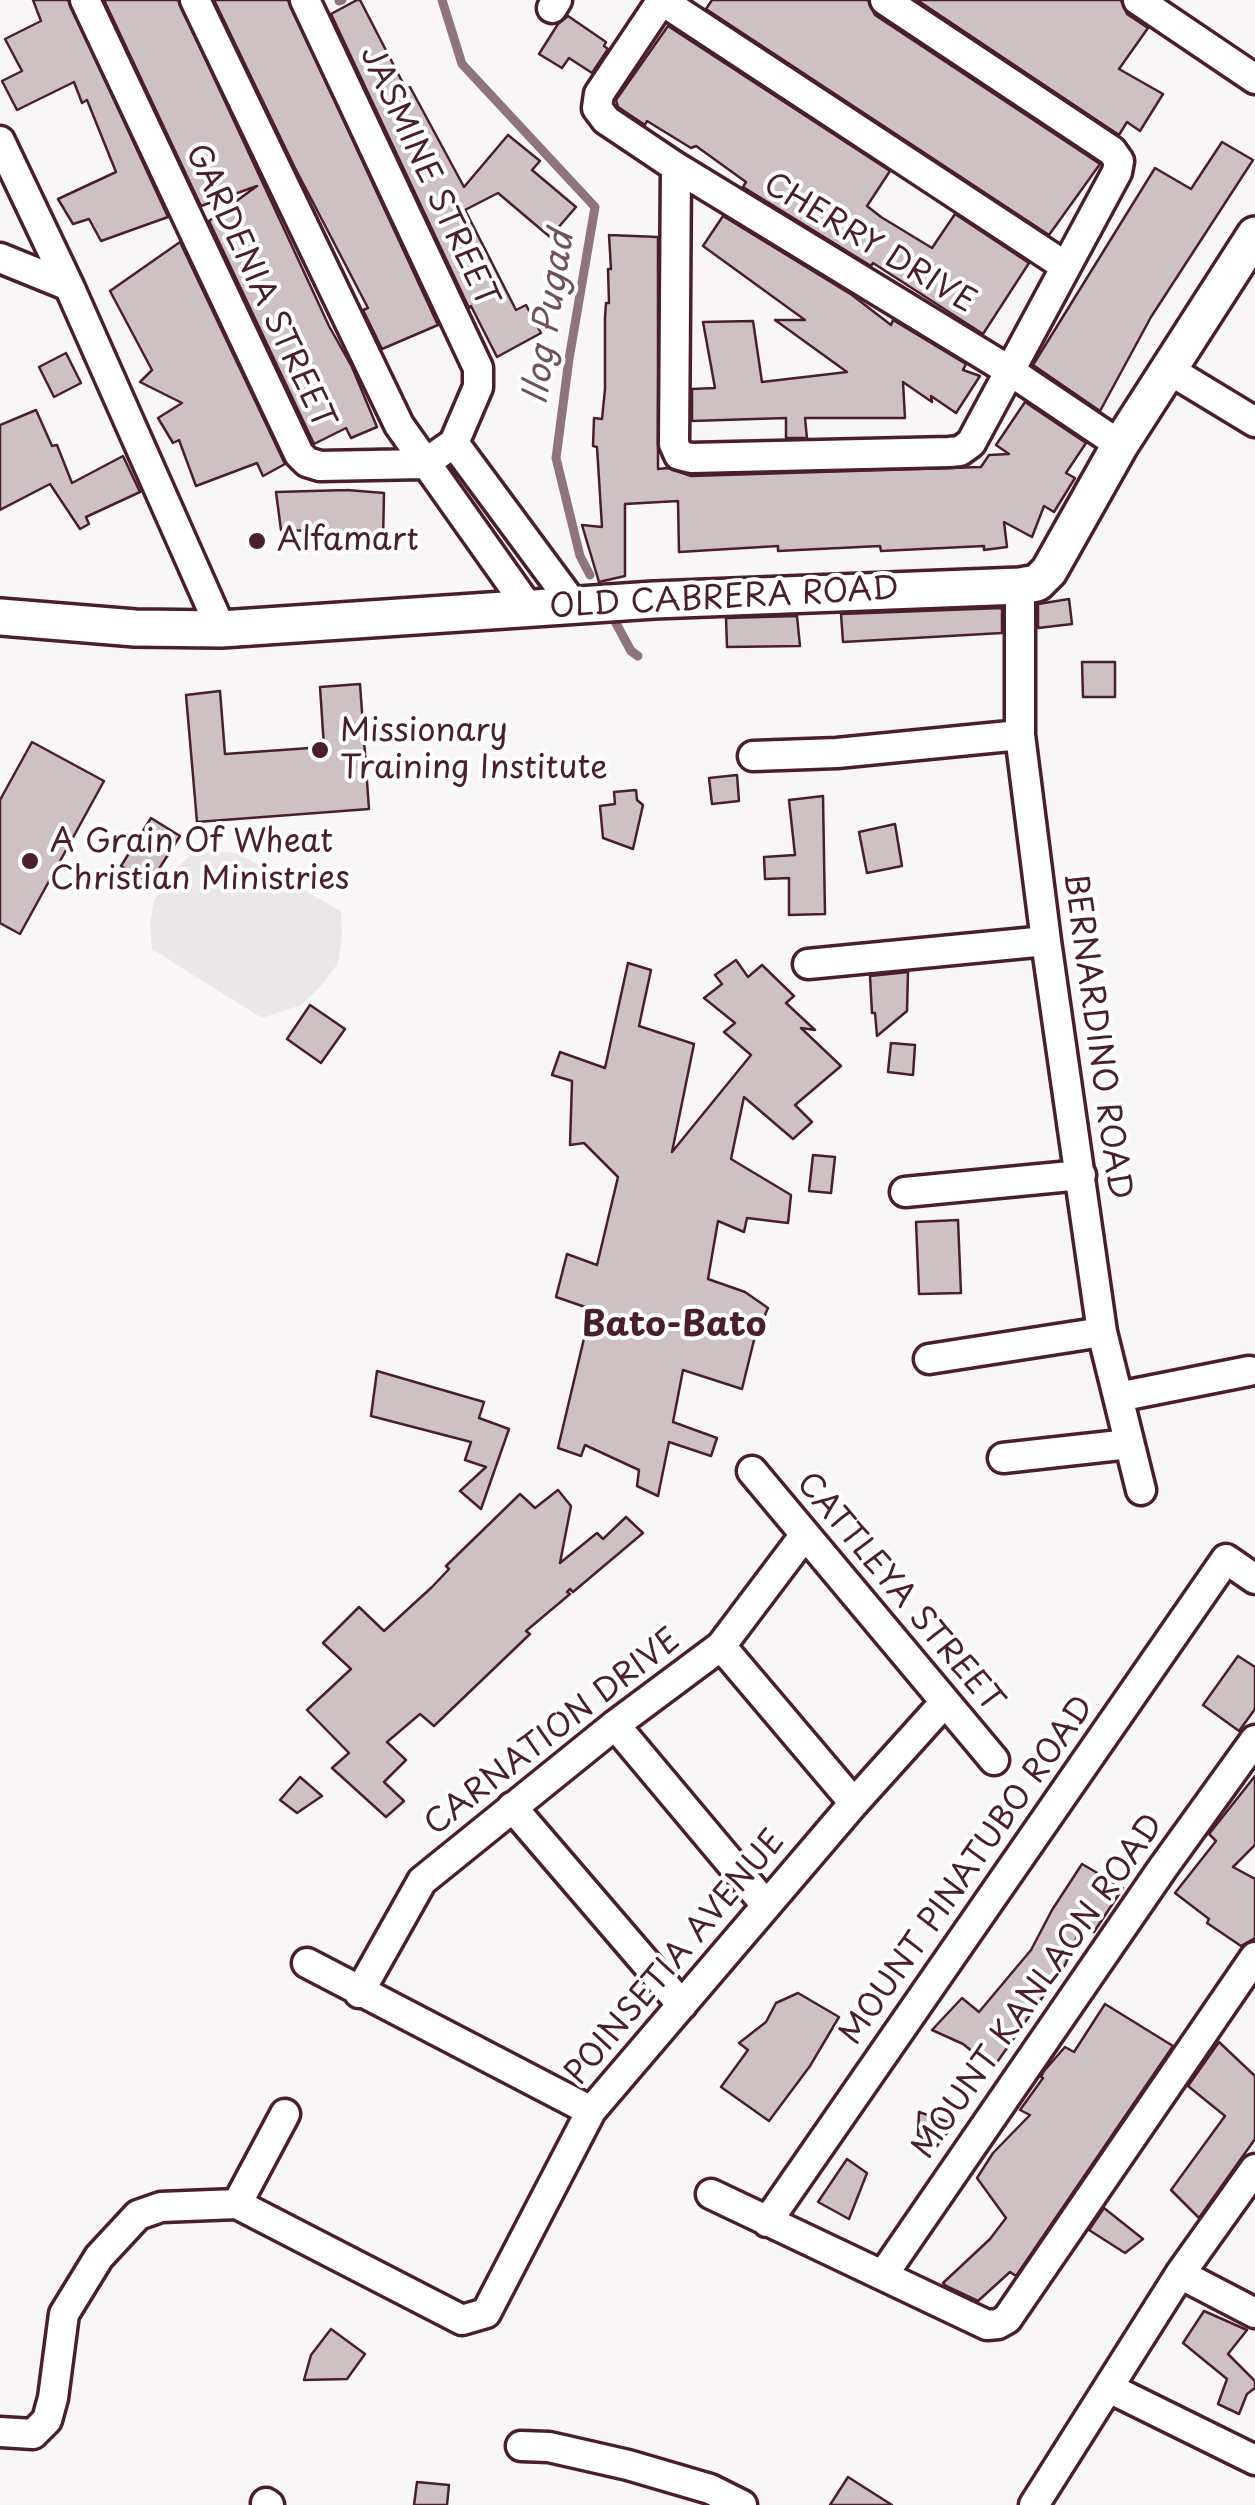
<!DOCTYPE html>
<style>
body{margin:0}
canvas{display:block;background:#f8f6f7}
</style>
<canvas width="1255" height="2505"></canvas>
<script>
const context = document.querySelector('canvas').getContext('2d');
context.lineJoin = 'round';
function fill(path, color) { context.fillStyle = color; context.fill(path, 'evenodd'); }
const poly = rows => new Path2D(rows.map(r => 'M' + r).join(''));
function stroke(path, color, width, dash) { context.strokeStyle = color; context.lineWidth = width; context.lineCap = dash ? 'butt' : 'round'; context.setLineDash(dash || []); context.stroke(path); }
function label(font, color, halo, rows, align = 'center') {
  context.font = font + ' "Playpen Sans",sans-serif'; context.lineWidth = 8; context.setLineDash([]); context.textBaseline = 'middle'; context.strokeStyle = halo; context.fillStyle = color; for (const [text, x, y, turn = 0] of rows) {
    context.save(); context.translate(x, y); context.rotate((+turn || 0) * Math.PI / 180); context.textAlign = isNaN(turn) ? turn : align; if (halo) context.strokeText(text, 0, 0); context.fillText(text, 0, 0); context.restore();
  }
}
fill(poly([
 [212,851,237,853,341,911,342,937,338,963,320,987,301,1005,262,1018,152,949,150,924,154,901,174,871,192,853]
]), '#ebe6e8');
stroke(poly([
 [442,0,462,64,595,207,569,359,556,458,580,556,590,575],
 [339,1,342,0],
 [611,614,631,651,638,656]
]), '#8f747b', 9);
const building = poly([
 [33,0,68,0,168,217,101,241,89,219,73,224,58,199,116,172,87,100,82,103,74,82,17,110,2,81,22,71,5,39,41,21,33,0],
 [104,0,178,0,329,326,352,367,377,427,351,438,346,428,314,444,209,221,257,186,201,206,104,0],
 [214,0,288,0,438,325,382,349,363,310,368,308,295,168,214,0],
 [357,0,360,0,406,89,410,87,464,187,508,135,540,161,532,170,576,207,550,237,498,193,465,210,516,310,526,305,541,333,497,357,471,306,469,308,331,14,357,0],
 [712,0,868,0,875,15,1100,164,1049,235,706,9,712,0],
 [917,0,1121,0,1127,14,1148,28,1119,69,1163,94,1140,131,1127,122,1119,135,917,0],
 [568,16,606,42,604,46,608,49,592,73,569,58,562,68,539,54,558,24,568,16],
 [668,26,890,171,867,206,881,217,932,248,955,214,1029,263,983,334,873,263,871,266,743,187,746,182,696,146,691,148,647,121,645,125,618,107,616,100,668,26],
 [1222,142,1253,160,1151,317,1100,411,1033,365,1155,168,1191,189,1222,142],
 [723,216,852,295,891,325,893,320,966,364,963,370,980,376,956,413,931,396,932,402,903,382,905,418,805,418,807,438,786,438,786,418,692,421,692,389,715,388,703,322,753,321,762,382,847,372,775,320,805,320,703,246,723,216],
 [609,235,658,237,658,469,668,468,691,476,981,467,989,455,1009,454,996,445,1025,402,1086,443,1066,473,1075,478,1054,512,1044,506,1032,537,1004,522,1007,547,984,550,984,546,881,551,880,546,778,551,778,546,679,552,678,501,625,504,625,576,599,582,582,525,602,527,597,447,593,446,594,418,602,419,605,389,605,318,606,303,609,303,608,269,611,269,609,235],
 [180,242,285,464,263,476,257,463,196,486,179,440,173,443,158,418,182,403,140,382,152,370,110,291,180,242],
 [66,353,81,383,54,397,39,367,66,353],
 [36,410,52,446,57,445,72,483,123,456,140,492,86,517,89,524,80,529,50,484,0,510,0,425,36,410],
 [347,490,384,493,383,541,354,542,354,534,319,536,319,531,281,530,276,492,347,490],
 [1069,599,1072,624,1038,628,1038,604,1069,599],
 [1002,608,1002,633,843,642,841,614,1002,608],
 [797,616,800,646,727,647,726,618,797,616],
 [1082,662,1115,662,1115,697,1083,697,1082,662],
 [360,684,369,809,197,822,186,695,220,691,225,754,324,747,320,687,360,684],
 [32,742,104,781,20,934,0,923,0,800,32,742],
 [737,775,739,801,712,804,709,778,737,775],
 [636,790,637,800,643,805,633,849,603,838,600,806,615,804,614,792,636,790],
 [823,796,825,914,789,915,789,878,765,879,764,857,795,855,789,800,823,796],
 [151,818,180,836,150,883,121,866,151,818],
 [895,824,902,866,867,873,859,832,895,824],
 [736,960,748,977,762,965,794,996,786,1003,815,1030,801,1028,841,1066,795,1105,812,1122,793,1139,744,1097,731,1159,791,1195,788,1223,747,1218,744,1232,718,1221,708,1279,745,1292,768,1308,754,1340,742,1389,683,1370,673,1422,717,1438,711,1456,669,1442,658,1496,637,1486,639,1470,585,1445,581,1456,558,1448,591,1309,556,1297,567,1254,597,1265,618,1177,584,1143,570,1145,572,1081,552,1075,560,1052,605,1068,628,963,651,970,639,1026,694,1044,672,1152,751,1055,724,1032,735,1023,704,998,722,984,715,975,736,960],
 [908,972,907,1011,877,1036,875,1013,872,1013,870,976,908,972],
 [310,1005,345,1029,321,1063,287,1039,310,1005],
 [891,1043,915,1045,913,1075,888,1072,891,1043],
 [813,1155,835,1157,831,1193,809,1191,813,1155],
 [958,1220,961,1293,919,1294,916,1222,958,1220],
 [377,1371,484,1402,479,1418,509,1429,481,1509,460,1491,486,1467,465,1460,471,1442,371,1416,377,1371],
 [558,1490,571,1506,560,1563,597,1533,603,1539,626,1517,643,1533,573,1592,570,1589,567,1592,570,1594,526,1631,530,1634,434,1726,420,1714,387,1742,406,1760,384,1782,404,1801,386,1817,332,1768,349,1753,307,1710,351,1669,323,1643,359,1607,384,1631,432,1587,449,1569,446,1566,520,1494,535,1508,558,1490],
 [1238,1656,1255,1667,1255,1709,1239,1731,1203,1705,1238,1656],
 [1255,1776,1255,1845,1233,1867,1255,1879,1255,1938,1241,1946,1207,1923,1209,1919,1175,1893,1216,1841,1209,1834,1255,1776],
 [300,1777,322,1796,297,1813,280,1800,300,1777],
 [1082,1864,1123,1888,1094,1932,1082,1925,1065,1965,993,2068,963,2044,932,2030,962,1998,979,2012,1031,1950,1052,1910,1082,1864],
 [798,1993,839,2017,810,2066,769,2121,721,2087,748,2050,739,2043,766,2022,776,2003,798,1993],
 [1105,2004,1173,2046,1016,2276,1010,2272,978,2301,946,2286,943,2283,990,2239,1006,2218,977,2178,993,2153,1030,2115,1020,2110,1043,2078,1041,2077,1044,2071,1065,2047,1074,2052,1105,2004],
 [1219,2042,1255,2076,1255,2139,1199,2218,1171,2190,1225,2116,1188,2086,1219,2042],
 [919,2112,954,2124,937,2146,918,2135,919,2112],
 [847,2159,867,2173,849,2219,818,2202,847,2159],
 [1104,2208,1143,2239,1125,2253,1089,2230,1104,2208],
 [1204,2311,1247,2330,1228,2354,1255,2381,1255,2388,1247,2394,1239,2414,1218,2404,1227,2379,1183,2343,1204,2311],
 [331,2329,365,2354,347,2379,304,2380,311,2355,331,2329],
 [848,2477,892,2505,830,2505,848,2477],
 [417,2482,449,2485,447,2505,414,2505,417,2482]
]);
fill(building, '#cdc1c4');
stroke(building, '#4a1f2b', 2.5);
const minor = poly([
 [85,0,299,454,307,462,320,466,424,464,454,443,478,387,478,368,305,0],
 [195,0,399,425,528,607],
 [661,0,1065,266],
 [662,0,599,94,597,108,606,120,676,167,1010,371,1120,445],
 [1138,0,1255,79],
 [552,8,557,0],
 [0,141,69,286,221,629],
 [676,167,674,444,679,455,691,458,949,452,960,451,971,443,1117,172,1119,161,1112,151,885,0],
 [0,258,69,286],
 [1171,371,1255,422],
 [454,443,573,604],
 [1020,586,1020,735,1046,941,1102,1332,1141,1490],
 [753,756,837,753,1020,735],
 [808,964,1046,941],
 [905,1192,1081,1175],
 [929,1359,1102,1332],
 [1118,1397,1249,1371],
 [1003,1458,1129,1444],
 [752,1471,994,1760],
 [1226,1559,1255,1579],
 [721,1646,854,1803],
 [615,1725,766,1905],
 [512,1807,682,2005],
 [307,1963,591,2111],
 [359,1993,422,1881,615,1725,721,1646,804,1536],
 [711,2194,987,2325,998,2324,1007,2319,1255,1957],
 [237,2204,285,2114],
 [767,2222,1226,1559],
 [1180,2274,1255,2313],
 [883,2275,1162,1869,1255,1740],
 [1109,2388,1255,2460],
 [0,2432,33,2434,47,2420,53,2398,64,2314,99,2257,138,2215,161,2207,237,2204,462,2320,486,2313,591,2111,854,1803,945,1702],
 [521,2446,549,2447,628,2465,710,2489,742,2505],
 [266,2503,269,2505],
 [1034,2505,1180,2274,1255,2169]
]);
const tertiary = poly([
 [0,617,135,628,221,629,654,600,1020,586,1037,583,1049,571,1120,445,1255,235]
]);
stroke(minor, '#4a1f2b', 35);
stroke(tertiary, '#4a1f2b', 42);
stroke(minor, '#fff', 28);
stroke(tertiary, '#fff', 35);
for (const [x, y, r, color] of [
 [257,541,10,"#4a1f2b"],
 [320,750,10,"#4a1f2b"],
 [30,861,10,"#4a1f2b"]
]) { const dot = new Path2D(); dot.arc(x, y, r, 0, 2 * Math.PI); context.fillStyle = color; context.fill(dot); stroke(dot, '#fff', 4); }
label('32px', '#4a1f2b', '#fff', [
 ["JASMINE STREET",428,177,65],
 ["CHERRY DRIVE",869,244,31],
 ["GARDENIA STREET",259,287,65],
 ["OLD CABRERA ROAD",724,599,-3],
 ["BERNARDINO ROAD",1096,1036,82],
 ["CATTLEYA STREET",899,1593,50],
 ["CARNATION DRIVE",553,1733,-38],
 ["MOUNT PINATUBO ROAD",968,1871,-55],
 ["POINSETIA AVENUE",676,1958,-50],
 ["MOUNT KANLAON ROAD",1039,1987,-55]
]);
label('32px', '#4a1f2b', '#fff', [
 ["Alfamart",277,541],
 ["Missionary",340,732],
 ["Training Institute",340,769],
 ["A Grain Of Wheat",50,843],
 ["Christian Ministries",50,880]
], 'left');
label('italic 35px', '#72515a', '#fff', [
 ["Ilog Pugad",550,318,-81]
]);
label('bold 35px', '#4a1f2b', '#fff', [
 ["Bato-Bato",674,1326]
]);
</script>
